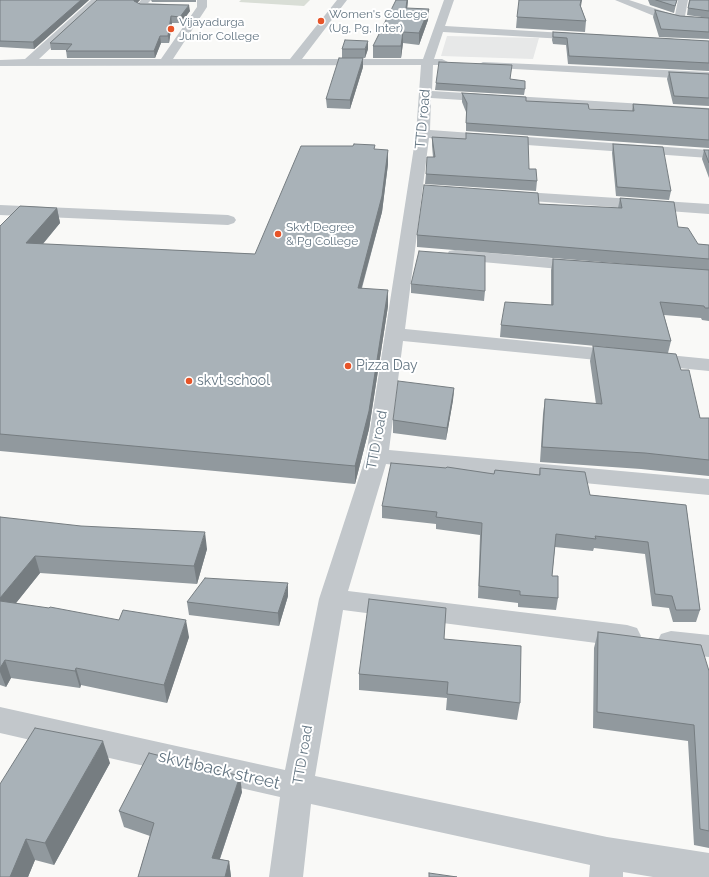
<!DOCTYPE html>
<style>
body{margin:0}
canvas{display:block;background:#f9f9f7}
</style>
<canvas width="709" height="877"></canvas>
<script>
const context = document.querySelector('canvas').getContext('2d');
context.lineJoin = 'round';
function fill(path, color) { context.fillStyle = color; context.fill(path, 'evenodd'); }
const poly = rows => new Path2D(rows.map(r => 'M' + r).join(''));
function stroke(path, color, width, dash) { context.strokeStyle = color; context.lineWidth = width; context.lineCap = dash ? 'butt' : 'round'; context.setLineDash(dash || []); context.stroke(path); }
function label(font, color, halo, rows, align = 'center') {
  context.font = font + ' Raleway,sans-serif'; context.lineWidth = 4; context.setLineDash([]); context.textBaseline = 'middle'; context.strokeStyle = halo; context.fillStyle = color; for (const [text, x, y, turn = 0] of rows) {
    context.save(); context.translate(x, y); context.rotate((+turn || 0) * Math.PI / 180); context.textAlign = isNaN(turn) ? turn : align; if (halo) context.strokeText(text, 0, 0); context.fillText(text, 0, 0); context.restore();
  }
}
fill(poly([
 [447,36,539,38,533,59,441,56]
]), '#e7e8e8');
fill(poly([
 [241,0,310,0,304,6,239,2]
]), '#d9ded6');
fill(poly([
 [91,0,102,0,39,59,161,59,197,7,197,0,207,0,207,7,173,59,290,59,337,0,347,0,302,59,423,59,444,0,454,0,445,26,582,34,587,37,582,40,443,32,434,59,442,59,448,62,442,65,433,65,432,91,709,108,709,116,431,98,430,130,709,150,709,158,429,138,405,329,709,359,709,371,403,341,389,450,709,479,709,495,386,464,348,591,627,625,637,628,641,636,637,644,627,647,343,610,315,776,607,837,709,853,709,877,653,877,623,872,623,877,589,877,590,865,311,804,303,877,269,877,280,797,0,733,0,707,285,770,319,599,366,456,416,134,421,65,0,66,0,60,25,59,91,0],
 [141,0,151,0,148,3,167,4,172,7,167,10,137,8,136,6,141,0],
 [615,0,629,0,675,15,678,0,688,0,685,16,709,18,709,24,679,22,659,18,615,0],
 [483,62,709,72,709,80,479,67,477,65,483,62],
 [509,191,709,204,709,214,504,199,501,196,504,193,509,191],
 [0,205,228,215,234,217,236,220,234,223,228,225,0,215,0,205],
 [455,250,582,261,588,262,591,266,588,270,582,271,449,259,447,255,449,251,455,250],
 [671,631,709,635,709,657,671,653,661,650,657,642,661,634,671,631]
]), '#c2c7cb');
fill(poly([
 [0,0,89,0,34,49,0,47],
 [97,0,140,0,137,3,140,4,190,11,181,23,172,23,169,43,161,43,155,58,67,58,66,50,51,50,50,43],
 [151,0,196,0,196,2,152,2],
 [408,0,407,8,428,20,419,45,403,43,401,58,373,58,373,46],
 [636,0,677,0,674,13,650,5,648,0],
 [689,0,709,0,709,18,687,15],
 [581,7,586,21,585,32,516,28,517,17],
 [655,10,680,16,709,18,709,39,659,37,653,17],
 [553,32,709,41,709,71,568,64,566,45,553,44,552,40],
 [342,49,368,49,365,58,342,58],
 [363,67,350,109,327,108,326,99],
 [669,72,709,74,709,106,673,104,667,79],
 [510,79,525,89,524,95,435,90,436,83],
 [462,93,589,109,632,111,633,104,709,109,709,148,466,131,466,112,462,102],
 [466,133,529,169,537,181,536,191,425,184,426,174,433,157,432,146,432,137,466,139],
 [613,144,671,191,669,200,616,196,612,153],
 [375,149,388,164,382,212,362,288,388,306,369,429,355,484,0,451,0,226,57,208,60,223,43,244,255,254],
 [704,150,709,150,709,178,702,159],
 [620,198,678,227,698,244,709,245,709,321,702,320,701,318,664,315,671,341,668,353,681,370,700,418,709,418,709,476,641,469,540,462,543,414,545,399,596,404,590,361,593,346,617,348,500,337,501,325,551,305,551,270,553,259,651,266,417,247,417,235,539,204,618,208],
 [411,284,485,291,484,301,411,293],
 [454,388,453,400,446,440,393,433,393,420],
 [446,468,494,474,495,470,539,475,540,468,590,495,686,505,700,610,696,622,673,622,669,608,652,606,645,554,594,548,593,551,555,547,552,576,558,598,556,610,518,607,518,603,478,598,480,535,436,529,436,524,382,518,382,506],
 [0,517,207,549,197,584,40,573,16,603,189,637,167,703,81,685,80,688,11,678,6,687,0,685],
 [288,596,279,626,189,615,187,602],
 [598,632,709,671,709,848,694,845,688,741,593,728,594,648],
 [444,639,520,703,517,720,446,710,447,698,359,690,359,674],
 [110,763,54,865,35,860,28,877,0,877,0,784],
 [242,792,220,859,229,861,231,877,138,877,150,836,124,827,119,811]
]), '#91999e');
fill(poly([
 [81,0,89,0,34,49,33,42],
 [134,0,140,0,135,5],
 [407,0,408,0,406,20,406,8],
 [581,0,582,0,581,6,578,16,580,5],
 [189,5,190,11,181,23,180,17],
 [429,9,428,20,419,45,419,33],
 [171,16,172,23,169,43,168,36],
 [403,32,403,43,401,58,401,46],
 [160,36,161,43,155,58,154,51],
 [368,41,368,49,365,58,365,49],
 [363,58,363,67,350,109,350,100],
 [388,150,388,164,382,212,357,304,358,288],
 [57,208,60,223,30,259,26,243],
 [388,290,388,306,369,429,355,484,355,466],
 [454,388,453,400,446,440,447,428],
 [205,532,207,549,197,584,194,566],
 [35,556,40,573,4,618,0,605,0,598],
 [288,583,288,596,279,626,278,613],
 [186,620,189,637,167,703,164,685],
 [5,660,11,678,6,687,0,672,0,668],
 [76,668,81,685,80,688,75,671],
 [103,741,110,763,54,865,45,843],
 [240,776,242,792,215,873,212,858],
 [26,839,35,860,28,877,10,877],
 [229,861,231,877,225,877]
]), '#767d81');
const building = poly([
 [0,0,81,0,33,42,0,41,0,0],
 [97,0,134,0,134,1,140,4,189,5,180,17,171,16,168,36,160,36,154,51,66,51,72,44,50,43,97,0],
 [396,0,407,0,406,8,429,9,419,33,403,32,401,46,373,46,396,0],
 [519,0,581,0,580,5,586,21,517,17,519,0],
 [656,0,677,0,675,6,656,0],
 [690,0,709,0,709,11,688,8,690,0],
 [655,10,680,16,709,18,709,32,661,29,655,10],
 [553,32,709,41,709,63,569,56,567,38,553,37,553,32],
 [345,40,368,41,365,49,342,49,345,40],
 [339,58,363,58,350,100,326,99,339,58],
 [439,62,512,65,510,79,525,81,525,89,436,83,439,62],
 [669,72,709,74,709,98,674,96,669,72],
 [462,93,526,97,526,101,588,104,589,109,634,111,633,104,709,109,709,140,466,123,467,103,462,93],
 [466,133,528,137,529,169,536,169,537,181,426,174,427,157,435,157,432,137,466,139,466,133],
 [354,144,375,145,374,149,388,150,382,196,358,288,388,290,369,411,355,466,0,434,0,226,20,206,57,208,26,243,255,254,301,146,353,146,354,144],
 [613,144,663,147,671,191,617,187,613,144],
 [704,150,709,150,709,163,704,150],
 [424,185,538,193,539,204,622,208,620,198,674,202,678,227,688,228,698,244,709,245,709,259,417,235,424,185],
 [419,251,485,256,485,291,411,284,419,251],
 [553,259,709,270,709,308,705,308,704,306,660,302,671,341,501,325,505,302,553,305,553,259],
 [593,346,676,354,681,370,689,370,700,418,709,418,709,460,645,453,542,447,545,399,602,404,593,346],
 [398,381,454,388,447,428,393,420,398,381],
 [391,463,446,468,447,467,494,474,495,470,540,475,540,468,585,472,590,495,686,505,700,610,676,610,672,596,655,594,648,542,595,536,596,539,556,534,552,576,558,576,558,598,520,595,520,591,479,586,482,523,436,517,437,512,382,506,391,463],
 [0,517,81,526,205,532,194,566,35,556,0,598,0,517],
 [205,578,288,583,278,613,187,602,205,578],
 [369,599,446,608,444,639,521,646,520,703,447,694,448,682,359,674,369,599],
 [0,601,49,608,50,607,119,620,123,610,186,620,164,685,76,668,75,671,5,660,0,668,0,601],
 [598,632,701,645,709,671,709,831,700,829,694,725,597,712,598,632],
 [35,728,103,741,45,843,26,839,10,877,0,877,0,784,35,728],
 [149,753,240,776,212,858,229,861,225,877,138,877,154,823,119,811,149,753],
 [429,873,457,877,429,877,429,873]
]);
fill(building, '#a9b2b8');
stroke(building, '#767d81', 1);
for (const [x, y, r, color] of [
 [321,21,4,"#e75428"],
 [171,29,4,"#e75428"],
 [278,234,4,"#e75428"],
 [348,366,4,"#e75428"],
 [189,381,4,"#e75428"]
]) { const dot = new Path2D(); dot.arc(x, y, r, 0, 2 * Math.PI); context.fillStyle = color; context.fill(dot); stroke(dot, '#fff', 1.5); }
label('12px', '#637582', '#fff', [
 ["Women's College",329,14],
 ["(Ug, Pg, Inter)",329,28],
 ["Vijayadurga",179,22],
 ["Junior College",179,36],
 ["Skvt Degree",286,227],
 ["& Pg College",286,241]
], 'left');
label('14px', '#637582', '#fff', [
 ["TTD road",423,119,-85],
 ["TTD road",377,440,-79],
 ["TTD road",303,755,-80]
]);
label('14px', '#637582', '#fff', [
 ["Pizza Day",356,366],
 ["skvt school",197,381]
], 'left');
label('17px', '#637582', '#fff', [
 ["skvt back street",219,770,13]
]);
</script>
